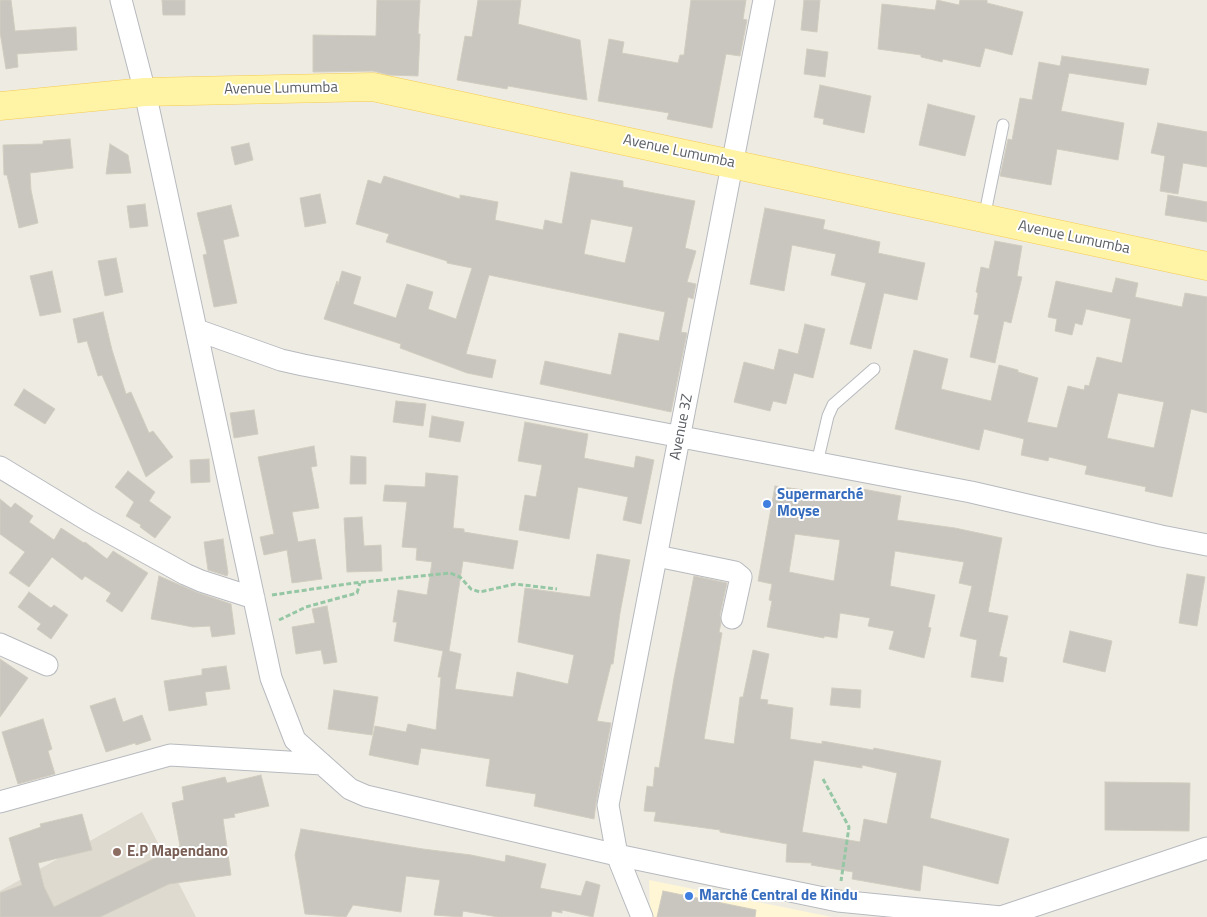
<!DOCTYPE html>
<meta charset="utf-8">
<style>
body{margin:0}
canvas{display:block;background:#eeebe2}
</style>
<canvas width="1207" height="917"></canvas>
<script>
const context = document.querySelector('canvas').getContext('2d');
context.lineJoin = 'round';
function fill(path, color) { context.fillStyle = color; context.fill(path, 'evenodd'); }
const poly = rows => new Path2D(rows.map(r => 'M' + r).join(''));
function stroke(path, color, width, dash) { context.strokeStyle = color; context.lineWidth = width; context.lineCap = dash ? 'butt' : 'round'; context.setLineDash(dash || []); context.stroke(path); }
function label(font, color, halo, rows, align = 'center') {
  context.font = font + ' "Titillium Web",sans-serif'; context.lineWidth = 4; context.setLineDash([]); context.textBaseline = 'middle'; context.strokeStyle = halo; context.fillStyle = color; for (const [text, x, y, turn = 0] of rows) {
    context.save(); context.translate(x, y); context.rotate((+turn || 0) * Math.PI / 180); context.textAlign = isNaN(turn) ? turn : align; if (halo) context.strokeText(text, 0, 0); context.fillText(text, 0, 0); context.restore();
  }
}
fill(poly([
 [649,880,832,917,651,917,650,912]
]), '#fff6d6');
fill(poly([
 [142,812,196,917,0,917,0,891]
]), '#dedad0');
const building = poly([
 [0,0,11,0,15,31,76,27,77,50,17,54,18,67,6,69,0,32,0,0],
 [162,0,185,0,185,15,163,15,162,0],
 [377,0,420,0,418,34,420,34,418,76,389,75,373,71,313,72,313,35,376,36,377,0],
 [478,0,521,0,518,24,580,40,587,100,508,86,507,89,457,80,465,36,472,37,478,0],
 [691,0,746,0,743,19,747,20,740,56,726,54,712,128,667,119,669,113,598,101,609,39,624,42,622,53,678,63,680,55,684,55,691,0],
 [804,0,820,0,817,32,801,30,804,0],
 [937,0,959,5,960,0,987,0,987,3,1023,12,1012,55,985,48,980,67,943,59,942,62,921,57,921,55,878,49,882,4,935,10,937,0],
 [807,49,828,52,825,77,804,74,807,49],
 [1062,56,1149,69,1146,85,1069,73,1061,111,1124,123,1118,160,1057,149,1051,185,1000,176,1008,139,1012,140,1020,98,1032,100,1039,62,1060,66,1062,56],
 [820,85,871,96,864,133,823,124,824,119,814,117,820,85],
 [928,104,975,116,965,156,919,145,928,104],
 [1158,123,1207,132,1207,167,1183,163,1178,194,1160,191,1165,156,1151,153,1158,123],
 [70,139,73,168,30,173,31,190,38,223,19,228,7,175,4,175,3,145,43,144,43,141,70,139],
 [249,143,253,160,235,165,231,147,249,143],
 [110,144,128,155,131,173,106,174,110,144],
 [571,172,623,181,623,187,695,201,685,248,696,251,687,282,696,284,693,299,688,297,681,332,687,333,671,412,540,384,545,361,611,375,619,333,659,341,665,312,489,275,466,354,496,360,492,378,467,373,400,348,401,344,324,319,337,281,338,285,342,271,361,277,353,304,396,318,407,284,433,292,428,309,456,319,472,268,447,263,447,261,386,242,389,234,356,224,368,180,381,184,384,176,460,199,460,195,498,202,495,220,543,230,545,220,562,224,571,172],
 [591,219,633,227,625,263,584,254,591,219],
 [320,194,326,223,305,227,300,198,320,194],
 [1168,195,1207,202,1207,222,1165,215,1168,195],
 [145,204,148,226,130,228,127,206,145,204],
 [231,205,239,236,223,240,237,303,214,307,203,255,207,254,197,213,231,205],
 [765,208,825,220,823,229,880,242,878,253,925,263,917,300,884,293,871,349,850,344,866,283,831,275,836,254,792,245,784,291,750,284,765,208],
 [995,241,1022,246,1017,276,1022,277,1011,323,1004,321,995,363,970,357,979,315,974,314,978,293,976,292,981,267,989,269,995,241],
 [116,258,123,292,105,296,98,261,116,258],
 [52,271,61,312,40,316,30,276,52,271],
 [1116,278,1138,283,1135,297,1182,307,1185,293,1207,297,1207,413,1191,409,1172,497,1145,491,1146,487,1085,474,1087,466,1049,457,1048,461,1021,455,1024,439,984,429,979,450,895,429,914,350,948,359,941,389,991,401,999,365,1018,370,1018,372,1038,378,1027,422,1057,428,1068,386,1084,390,1085,385,1089,386,1097,357,1122,363,1131,319,1086,309,1082,325,1075,323,1072,335,1055,331,1057,319,1048,317,1056,281,1112,293,1116,278],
 [1118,393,1164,402,1154,448,1107,438,1118,393],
 [103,312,112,350,126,394,131,392,149,433,153,431,173,457,146,477,102,375,98,376,87,341,78,343,73,319,103,312],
 [805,324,825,329,813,378,794,373,786,404,773,401,770,411,734,402,744,362,774,370,779,349,798,354,805,324],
 [24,389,55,409,45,424,14,405,24,389],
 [396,401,426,404,423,426,393,422,396,401],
 [254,410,258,434,234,438,230,413,254,410],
 [432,416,464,422,460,442,429,437,432,416],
 [525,422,588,434,584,458,634,468,636,456,654,460,641,524,623,520,628,497,578,487,569,539,519,530,525,495,536,497,542,465,518,461,525,422],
 [314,446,317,466,311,467,319,508,292,512,298,542,315,539,322,579,292,583,287,550,264,555,260,537,274,534,258,457,314,446],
 [351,456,366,457,366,484,350,484,351,456],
 [209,459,210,482,191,483,190,460,209,459],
 [128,471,155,492,149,501,171,517,155,538,140,527,141,525,126,516,134,502,115,487,128,471],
 [426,473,458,476,453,528,464,529,464,532,518,541,513,569,463,561,449,651,461,654,455,689,513,697,517,672,568,684,574,655,518,642,525,588,590,597,597,554,630,560,620,613,613,664,611,664,597,721,611,723,596,803,594,819,534,806,536,794,486,786,490,759,421,748,418,765,369,755,375,726,406,732,408,724,436,730,441,677,438,677,443,651,394,641,397,622,393,622,398,590,427,595,432,562,416,560,417,548,402,547,407,502,383,501,385,485,425,487,426,473],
 [775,486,855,497,857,488,901,496,897,520,955,528,1002,538,988,612,1008,616,999,656,1007,658,1003,682,971,677,977,640,960,636,972,586,959,583,964,562,895,551,890,586,935,595,928,627,931,628,924,658,889,649,894,631,868,626,870,618,840,613,837,638,824,636,824,638,767,627,772,601,769,600,772,584,758,581,775,486],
 [795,534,840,540,834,581,789,572,795,534],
 [0,499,11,508,15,503,33,516,29,522,54,540,61,528,84,543,85,542,107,559,113,551,148,573,122,612,106,601,111,593,85,576,82,580,52,557,29,587,9,573,25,552,0,534,0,499],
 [362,517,364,546,381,545,382,571,347,572,344,518,362,517],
 [223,539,228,573,227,576,208,570,204,542,223,539],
 [1187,574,1205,577,1197,626,1179,623,1187,574],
 [159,576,196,592,231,604,235,634,212,637,210,626,193,627,151,619,159,576],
 [694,576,727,583,720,615,721,623,719,632,722,633,704,739,734,744,740,697,743,697,753,650,769,654,760,699,768,700,767,704,793,708,790,739,822,744,822,741,873,750,874,748,941,761,930,818,1009,839,998,884,923,865,920,891,852,879,853,872,811,865,812,863,786,862,787,844,720,832,720,830,654,821,656,812,644,811,647,786,653,787,655,767,659,768,674,678,694,576],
 [814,760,862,768,862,765,897,773,887,824,864,819,860,842,802,832,814,760],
 [29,592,51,608,54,605,68,615,51,639,37,629,41,624,18,607,29,592],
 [327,606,337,662,324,664,321,650,296,654,292,627,315,623,312,609,327,606],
 [1070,631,1112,641,1105,672,1063,662,1070,631],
 [0,659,28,678,0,717,0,659],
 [226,666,230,689,205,692,207,705,169,711,164,681,202,675,202,669,226,666],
 [832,688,861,690,860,708,830,705,832,688],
 [334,690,378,697,372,735,328,729,334,690],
 [115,698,123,722,142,715,151,740,136,745,135,743,106,752,90,706,115,698],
 [43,719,52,749,48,751,55,774,18,784,2,732,43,719],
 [261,775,269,806,234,814,235,817,223,819,231,875,169,884,100,917,0,917,0,893,22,885,9,838,41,827,40,824,82,814,92,850,38,863,44,887,54,907,180,846,172,803,184,800,182,787,225,777,227,783,261,775],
 [1105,782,1190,783,1189,831,1105,830,1105,782],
 [301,829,423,849,471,855,505,862,506,855,546,864,540,888,581,896,586,881,600,885,593,917,562,910,562,913,552,911,551,917,498,917,463,911,462,917,434,915,440,880,406,876,401,912,353,905,346,917,305,914,295,855,301,829],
 [663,891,756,910,755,917,657,917,663,891]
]);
fill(building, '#c8c6bf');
stroke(building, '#d2cdc0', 1);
const service = poly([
 [984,218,1003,125],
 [817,463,828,416,833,405,874,369]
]);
const minor = poly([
 [121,0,145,92,271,678,295,740,350,789,366,796,617,855,838,901,1001,917,1207,848],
 [197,330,281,360,303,365,971,492,1161,536,1207,545],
 [0,467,89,521,185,574,201,581,254,598],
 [657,556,735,572,741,577,732,618],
 [0,644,47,665],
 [0,802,170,755,322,764],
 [642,917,617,855,608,805,764,0]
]);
const primary = poly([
 [0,106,145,92,373,87,1207,266]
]);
stroke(service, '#b7babf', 13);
stroke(minor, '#b7babf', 23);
stroke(primary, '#f5cc53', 29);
stroke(poly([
 [272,595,354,583,450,573,460,577,471,589,480,592,515,584,557,589],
 [279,620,306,607,357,593,360,583],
 [823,779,849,827,841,881]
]), '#96c7a5', 3, [5, 2.5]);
stroke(service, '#fff', 11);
stroke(minor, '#fff', 21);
stroke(primary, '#fff3a5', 28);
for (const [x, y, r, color] of [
 [767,504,5,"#3f7fe0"],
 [117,852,5,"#8d6e63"],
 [689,896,5,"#3f7fe0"]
]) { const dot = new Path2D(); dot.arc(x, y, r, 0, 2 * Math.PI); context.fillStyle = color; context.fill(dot); stroke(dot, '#fff', 2); }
label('15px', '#5a5e63', '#fff', [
 ["Avenue Lumumba",281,89,-1],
 ["Avenue Lumumba",679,152,12],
 ["Avenue Lumumba",1074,238,12],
 ["Avenue 3Z",682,427,-79]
]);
label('bold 15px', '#366cbe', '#fff', [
 ["Supermarché",777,495],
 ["Moyse",777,512],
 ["Marché Central de Kindu",699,896]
], 'left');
label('bold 15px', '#785e54', '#fff', [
 ["E.P Mapendano",127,852]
], 'left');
</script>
